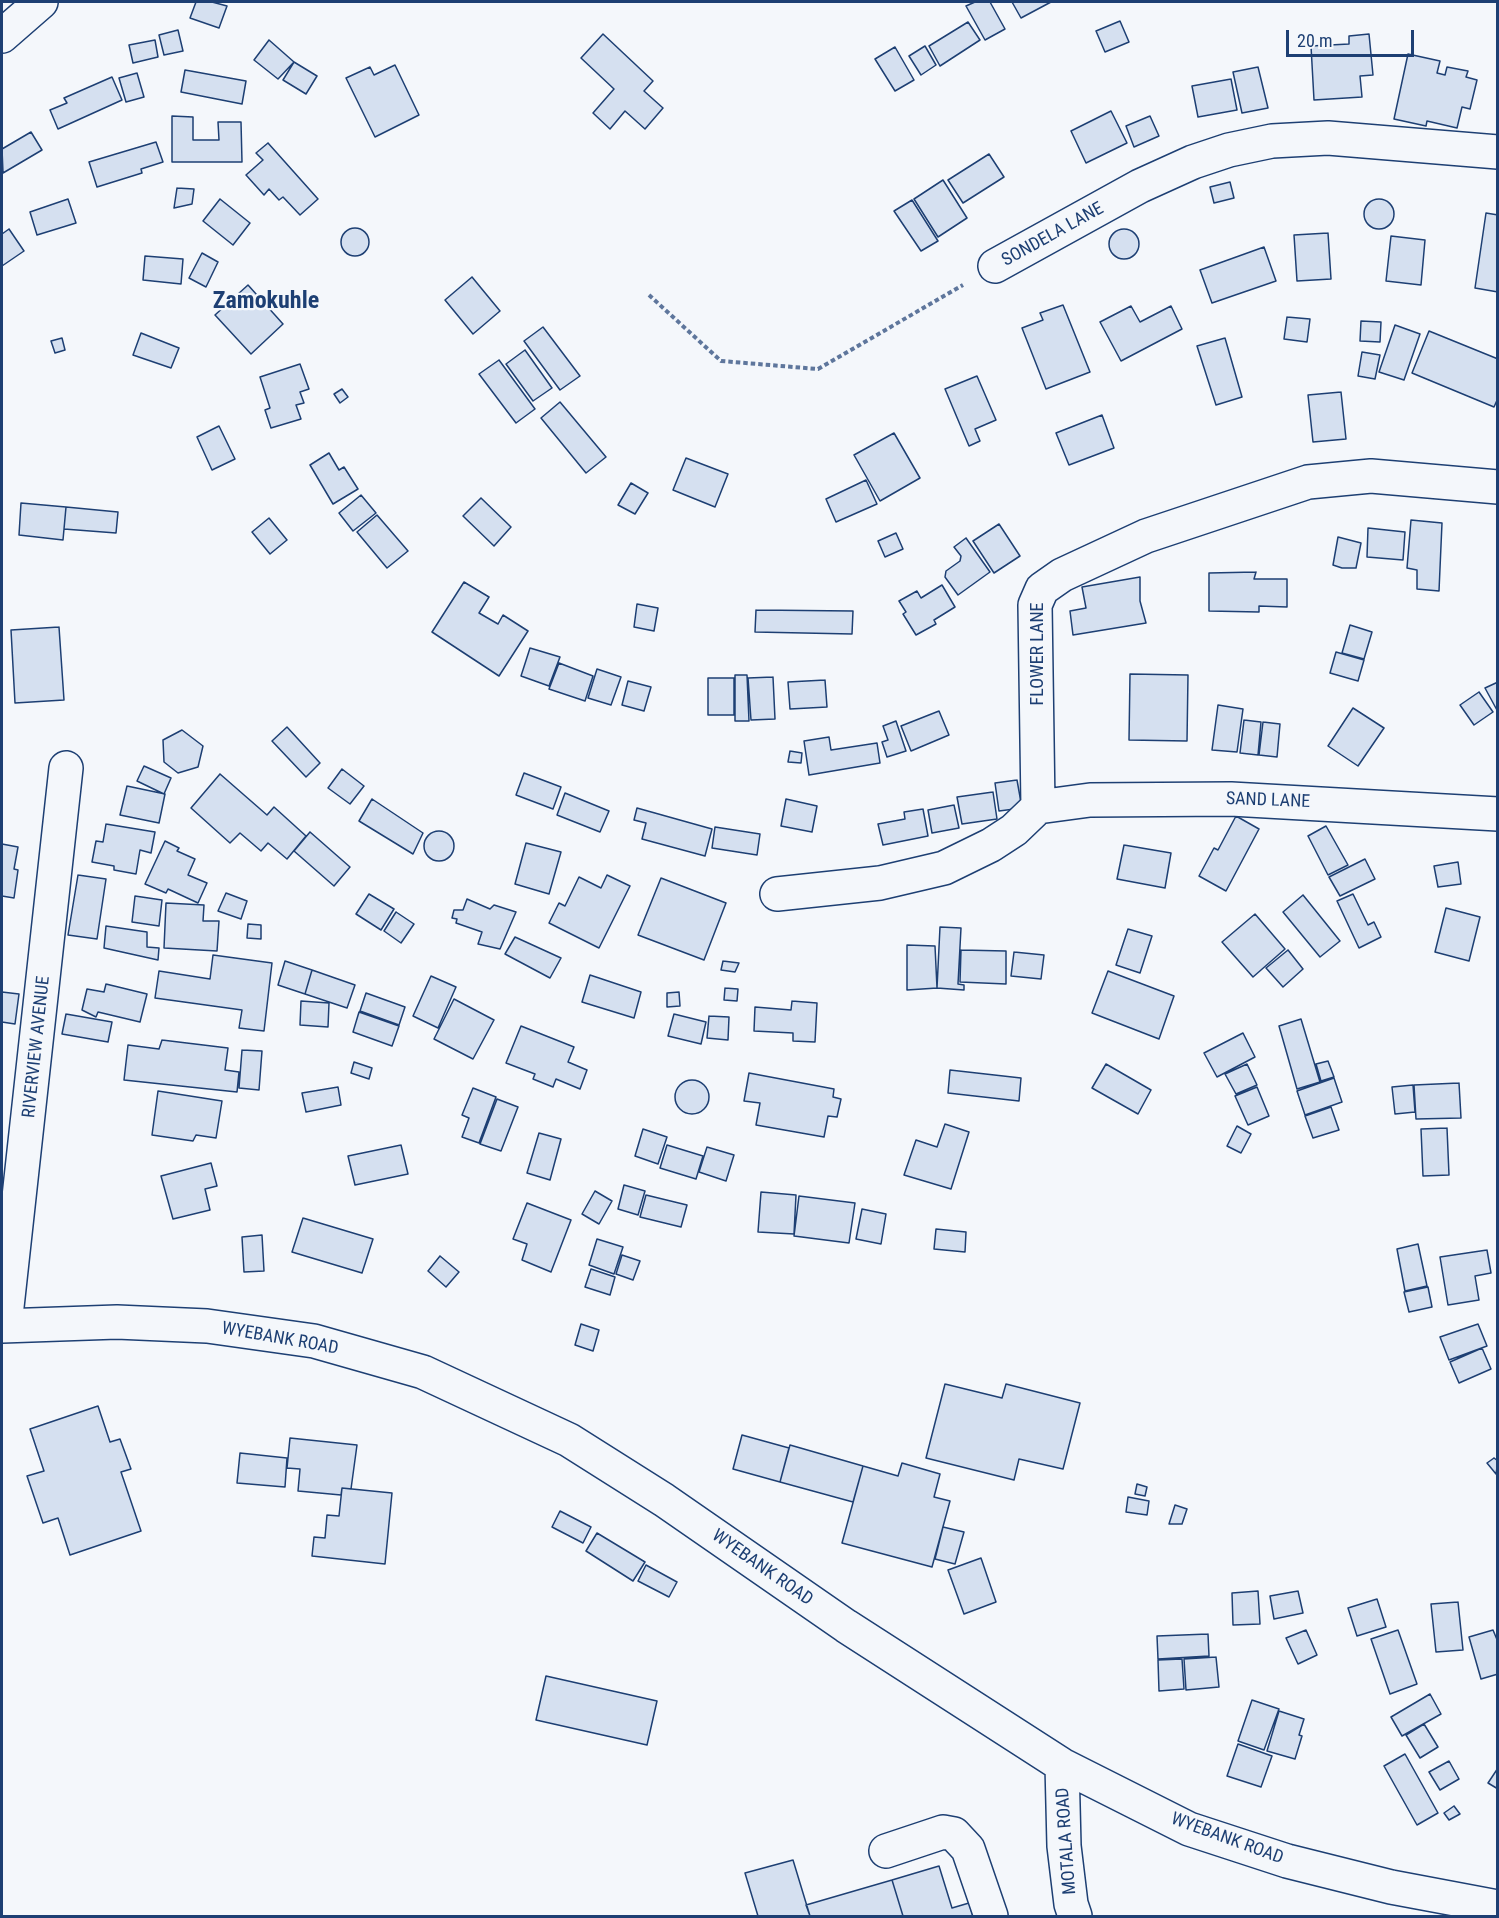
<!DOCTYPE html>
<style>
body{margin:0}
#map{position:relative;width:1499px;height:1918px;overflow:hidden;background:#f4f7fb;font-family:"Roboto Condensed",sans-serif}
canvas{display:block}
.frame{position:absolute;inset:0;border:3px solid #1d3f73;pointer-events:none}
.scale{position:absolute;left:1286px;top:30px;width:128px;height:27px;box-sizing:border-box;border:3px solid #1d3f73;border-top:0;padding-left:8px;font-size:18px;line-height:21px;white-space:nowrap;color:#1d3f73;-webkit-text-stroke:4px #f4f7fb;paint-order:stroke}
</style>
<div id="map">
<canvas width="1499" height="1918"></canvas>
<div class="frame"></div>
<div class="scale">20 m</div>
</div>
<script>
const context = document.querySelector('canvas').getContext('2d');
context.lineJoin = 'round';
function fill(path, color) { context.fillStyle = color; context.fill(path, 'evenodd'); }
const poly = rows => new Path2D(rows.map(r => 'M' + r).join(''));
function stroke(path, color, width, dash) { context.strokeStyle = color; context.lineWidth = width; context.lineCap = dash ? 'butt' : 'round'; context.setLineDash(dash || []); context.stroke(path); }
function label(font, color, halo, rows, align = 'center') {
  context.font = font + ' "Roboto Condensed",sans-serif'; context.lineWidth = 4.5; context.setLineDash([]); context.textBaseline = 'middle'; context.strokeStyle = halo; context.fillStyle = color; for (const [text, x, y, turn = 0] of rows) {
    context.save(); context.translate(x, y); context.rotate((+turn || 0) * Math.PI / 180); context.textAlign = isNaN(turn) ? turn : align; if (halo) context.strokeText(text, 0, 0); context.fillText(text, 0, 0); context.restore();
  }
}
const building = poly([
 [196,2,212,2,227,6,219,28,190,18,196,2],
 [975,2,990,2,1005,29,985,40,966,6,975,2],
 [1012,2,1051,2,1021,18,1012,2],
 [1120,21,1129,42,1105,52,1096,31,1120,21],
 [968,22,980,40,940,66,929,46,968,22],
 [178,30,183,51,164,55,159,35,178,30],
 [603,34,653,81,644,91,663,108,645,129,625,111,610,129,593,113,614,89,581,58,603,34],
 [1369,34,1373,75,1360,76,1362,97,1314,100,1311,46,1349,44,1349,36,1369,34],
 [155,40,158,57,133,63,129,45,155,40],
 [269,40,294,62,278,79,254,60,269,40],
 [925,46,936,65,921,75,909,56,925,46],
 [895,47,914,80,895,91,875,59,895,47],
 [1408,54,1440,61,1437,73,1445,75,1447,67,1468,71,1466,77,1477,80,1470,109,1462,107,1457,128,1427,121,1426,126,1394,119,1408,54],
 [294,62,317,76,306,94,283,80,294,62],
 [395,65,419,115,375,137,346,78,370,67,374,75,395,65],
 [1258,67,1268,108,1242,113,1233,72,1258,67],
 [185,70,246,81,242,104,181,92,185,70],
 [137,73,144,97,126,102,119,78,137,73],
 [112,77,122,100,58,129,50,110,67,103,64,98,112,77],
 [1231,79,1237,110,1198,117,1192,86,1231,79],
 [1111,111,1127,143,1086,163,1071,131,1111,111],
 [172,116,193,117,193,140,219,140,218,122,241,122,242,162,172,162,172,116],
 [1150,116,1159,136,1134,147,1126,126,1150,116],
 [31,132,42,150,3,173,2,149,31,132],
 [156,142,163,162,141,169,142,173,97,187,89,162,156,142],
 [268,143,318,199,300,215,283,197,279,200,269,189,264,195,246,175,263,160,256,153,268,143],
 [989,154,1004,177,963,203,948,180,989,154],
 [943,180,967,218,938,237,914,199,943,180],
 [1230,182,1234,198,1214,203,1210,187,1230,182],
 [177,188,194,189,192,204,174,208,177,188],
 '1364 214a15 15 0 1 1 30 0a15 15 0 1 1-30 0Z',
 [68,199,76,223,37,235,30,212,68,199],
 [220,199,250,223,233,245,203,221,220,199],
 [912,200,938,241,921,251,894,211,912,200],
 [1486,213,1498,215,1498,292,1475,288,1486,213],
 '341 242a14 14 0 1 1 28 0a14 14 0 1 1-28 0Z',
 [9,229,24,251,2,266,2,234,9,229],
 '1109 244a15 15 0 1 1 30 0a15 15 0 1 1-30 0Z',
 [1328,233,1331,279,1297,281,1294,235,1328,233],
 [1391,236,1425,240,1421,285,1386,281,1391,236],
 [1264,247,1276,281,1212,303,1200,270,1264,247],
 [202,253,218,262,206,287,189,278,202,253],
 [145,256,183,259,181,284,143,280,145,256],
 [472,277,500,311,473,334,445,300,472,277],
 [248,285,283,324,251,354,215,315,248,285],
 [1063,305,1090,372,1046,389,1022,328,1043,320,1040,313,1063,305],
 [1131,306,1140,322,1171,306,1182,329,1121,361,1100,322,1131,306],
 [1287,317,1310,319,1307,342,1284,339,1287,317],
 [1361,321,1381,322,1380,342,1360,341,1361,321],
 [1395,325,1420,334,1404,380,1379,372,1395,325],
 [543,327,580,376,560,390,524,341,543,327],
 [1429,331,1498,359,1498,398,1494,407,1412,373,1429,331],
 [141,333,179,348,171,368,133,355,141,333],
 [62,338,65,350,55,353,51,341,62,338],
 [1225,338,1242,397,1216,405,1197,346,1225,338],
 [525,350,552,388,533,401,506,364,525,350],
 [1362,352,1380,355,1375,379,1358,376,1362,352],
 [499,360,535,409,516,423,479,374,499,360],
 [300,364,309,389,300,392,304,403,296,405,301,419,271,428,265,410,270,408,260,377,300,364],
 [977,376,996,420,975,429,980,441,969,446,945,389,977,376],
 [342,389,348,397,340,403,334,394,342,389],
 [1341,392,1346,439,1313,442,1308,395,1341,392],
 [560,402,606,457,586,473,541,418,560,402],
 [1102,415,1114,448,1069,465,1056,433,1102,415],
 [219,426,235,459,212,470,197,437,219,426],
 [894,433,920,478,880,501,854,455,894,433],
 [329,453,339,470,344,467,358,489,333,504,310,465,329,453],
 [686,458,728,474,715,507,673,490,686,458],
 [866,480,877,504,836,522,826,499,866,480],
 [631,483,648,493,635,514,618,505,631,483],
 [361,495,376,513,353,531,339,513,361,495],
 [481,498,511,527,494,546,463,516,481,498],
 [21,503,66,507,63,540,19,535,21,503],
 [66,507,118,512,116,533,64,529,66,507],
 [377,515,408,551,387,568,357,532,377,515],
 [269,518,287,540,270,554,252,532,269,518],
 [1411,520,1442,523,1439,591,1417,589,1417,570,1407,568,1411,520],
 [999,524,1020,556,994,573,973,541,999,524],
 [1368,528,1405,532,1403,560,1367,557,1368,528],
 [896,533,903,549,885,557,878,541,896,533],
 [1338,537,1361,543,1356,568,1342,568,1333,565,1338,537],
 [966,538,990,572,958,595,945,577,946,571,960,561,961,556,954,547,966,538],
 [1256,572,1254,579,1287,579,1287,607,1259,606,1259,612,1209,611,1209,573,1256,572],
 [1140,577,1140,601,1146,623,1073,635,1070,611,1086,608,1082,587,1140,577],
 [464,582,489,597,479,613,498,624,503,615,528,631,499,676,432,632,464,582],
 [942,585,955,607,934,620,936,624,916,635,903,614,906,612,899,601,917,591,921,598,942,585],
 [637,604,658,608,654,631,634,627,637,604],
 [756,610,853,611,852,634,755,632,756,610],
 [1350,625,1372,632,1364,659,1342,653,1350,625],
 [59,627,64,700,15,703,11,630,59,627],
 [530,648,560,657,549,686,521,676,530,648],
 [1336,652,1364,660,1358,681,1330,673,1336,652],
 [559,663,593,676,585,701,549,689,559,663],
 [597,669,621,677,611,705,588,698,597,669],
 [1130,674,1188,675,1187,741,1129,740,1130,674],
 [735,675,747,675,749,721,735,721,735,675],
 [773,677,775,719,751,720,748,678,773,677],
 [708,678,734,678,734,715,708,715,708,678],
 [825,680,827,707,790,709,788,682,825,680],
 [628,681,651,687,644,711,622,705,628,681],
 [1498,682,1498,712,1485,688,1498,682],
 [1479,692,1493,712,1474,725,1460,705,1479,692],
 [1218,705,1243,709,1237,752,1212,750,1218,705],
 [1353,708,1384,728,1358,766,1328,746,1353,708],
 [939,711,949,735,911,751,901,726,939,711],
 [1244,720,1261,722,1258,755,1240,753,1244,720],
 [896,721,906,751,887,757,882,742,888,740,883,726,896,721],
 [1263,722,1280,724,1277,757,1259,755,1263,722],
 [287,727,320,763,306,777,272,741,287,727],
 [182,730,203,746,198,767,178,773,164,762,163,740,182,730],
 [829,737,831,750,877,743,880,763,809,775,804,741,829,737],
 [790,751,802,753,801,763,788,762,790,751],
 [144,766,171,778,164,794,137,781,144,766],
 [342,769,364,786,350,804,328,788,342,769],
 [524,773,561,787,553,809,516,795,524,773],
 [220,774,267,815,274,807,306,836,287,859,268,843,261,851,240,833,230,843,191,808,220,774],
 [1017,780,1022,808,999,811,995,783,1017,780],
 [127,786,165,794,159,823,120,815,127,786],
 [993,792,997,819,962,824,957,797,993,792],
 [565,793,609,811,600,832,557,815,565,793],
 [372,799,423,833,413,854,359,821,372,799],
 [786,799,817,806,812,832,781,826,786,799],
 [954,805,959,828,932,833,928,810,954,805],
 [637,808,712,829,705,856,642,839,646,823,634,820,637,808],
 [923,809,928,836,883,845,878,824,905,819,904,812,923,809],
 [1236,816,1259,829,1226,891,1199,876,1214,848,1218,850,1236,816],
 [106,824,155,832,151,853,140,850,136,874,114,870,114,866,92,862,96,841,103,842,106,824],
 [1326,826,1348,865,1328,875,1308,836,1326,826],
 [715,827,760,834,757,855,712,848,715,827],
 '424 846a15 15 0 1 1 30 0a15 15 0 1 1-30 0Z',
 [310,832,350,867,334,886,294,851,310,832],
 [165,841,179,848,177,851,195,859,188,875,207,883,198,903,168,889,166,893,145,884,165,841],
 [526,843,561,852,549,894,515,884,526,843],
 [2,844,18,847,14,869,18,870,14,898,2,896,2,844],
 [1124,845,1171,853,1165,888,1117,879,1124,845],
 [1365,859,1375,879,1340,896,1329,877,1365,859],
 [1458,862,1461,884,1438,887,1434,866,1458,862],
 [78,875,106,879,97,939,68,935,78,875],
 [607,875,630,886,599,948,549,923,559,903,565,906,579,877,601,888,607,875],
 [661,878,726,903,704,960,638,935,661,878],
 [226,893,247,901,241,919,218,911,226,893],
 [369,894,394,909,381,930,356,914,369,894],
 [1353,894,1368,925,1374,922,1381,937,1359,948,1337,901,1353,894],
 [1303,895,1340,941,1320,957,1283,912,1303,895],
 [135,896,162,900,159,926,132,922,135,896],
 [467,899,490,909,494,905,516,912,500,949,478,944,482,932,456,923,457,919,452,918,454,910,463,910,467,899],
 [166,903,204,905,203,921,219,921,217,951,164,948,166,903],
 [1446,908,1480,917,1469,961,1435,952,1446,908],
 [396,912,414,924,401,943,384,931,396,912],
 [1255,914,1285,949,1253,977,1222,942,1255,914],
 [248,924,261,925,261,939,247,938,248,924],
 [106,926,147,932,147,947,159,948,158,960,104,948,106,926],
 [940,927,961,928,958,984,964,985,964,990,937,988,940,927],
 [1128,929,1152,936,1140,973,1116,965,1128,929],
 [515,937,561,958,550,978,505,954,515,937],
 [907,945,935,946,937,988,907,990,907,945],
 [961,950,1006,951,1006,984,960,982,961,950],
 [1288,950,1303,969,1283,987,1266,968,1288,950],
 [1014,952,1044,955,1041,979,1011,976,1014,952],
 [213,955,272,963,264,1031,239,1028,242,1010,155,998,159,971,210,979,213,955],
 [285,961,312,970,305,994,278,985,285,961],
 [723,961,739,963,735,972,721,970,723,961],
 [312,970,355,985,347,1008,305,994,312,970],
 [1108,971,1174,996,1159,1039,1092,1013,1108,971],
 [590,975,641,992,634,1018,582,1002,590,975],
 [431,976,456,987,438,1028,413,1016,431,976],
 [106,984,147,994,140,1022,98,1012,96,1017,82,1010,87,989,104,992,106,984],
 [725,988,738,989,737,1001,724,1000,725,988],
 [2,992,19,994,15,1024,2,1022,2,992],
 [679,992,680,1006,667,1007,667,993,679,992],
 [366,993,405,1007,399,1025,360,1011,366,993],
 [454,999,494,1020,473,1059,434,1039,454,999],
 [301,1001,329,1003,328,1027,300,1025,301,1001],
 [792,1001,817,1003,815,1042,793,1041,793,1033,754,1031,755,1007,791,1010,792,1001],
 [359,1012,399,1026,392,1046,353,1032,359,1012],
 [66,1014,112,1022,108,1042,62,1034,66,1014],
 [674,1014,706,1022,701,1044,668,1036,674,1014],
 [709,1016,729,1017,728,1040,707,1038,709,1016],
 [1301,1019,1320,1082,1297,1089,1279,1026,1301,1019],
 [521,1026,574,1047,568,1062,587,1070,580,1089,556,1079,553,1087,533,1079,535,1074,506,1063,521,1026],
 [1243,1033,1255,1057,1217,1077,1204,1053,1243,1033],
 [162,1040,228,1048,225,1070,239,1072,237,1092,124,1080,128,1045,159,1049,162,1040],
 [242,1050,262,1051,259,1090,239,1088,242,1050],
 [1328,1061,1334,1077,1321,1081,1316,1064,1328,1061],
 [354,1062,372,1068,369,1079,351,1073,354,1062],
 [1106,1064,1151,1090,1138,1114,1092,1088,1106,1064],
 [1247,1064,1257,1085,1236,1094,1225,1074,1247,1064],
 [950,1070,1021,1078,1019,1101,948,1093,950,1070],
 [749,1073,834,1089,833,1097,841,1099,837,1117,828,1116,824,1137,756,1125,760,1103,744,1101,749,1073],
 [1334,1078,1342,1102,1305,1115,1297,1091,1334,1078],
 '675 1097a17 17 0 1 1 34 0a17 17 0 1 1-34 0Z',
 [1459,1083,1461,1118,1416,1119,1414,1085,1459,1083],
 [1413,1085,1415,1112,1395,1114,1392,1087,1413,1085],
 [338,1087,341,1105,306,1112,302,1093,338,1087],
 [1257,1087,1269,1116,1248,1125,1235,1096,1257,1087],
 [473,1088,496,1097,479,1143,462,1137,469,1118,462,1115,473,1088],
 [158,1091,222,1101,216,1138,196,1135,193,1141,152,1135,158,1091],
 [497,1099,518,1107,501,1151,480,1144,497,1099],
 [1331,1107,1339,1130,1313,1138,1305,1116,1331,1107],
 [945,1124,969,1132,951,1189,904,1175,916,1140,937,1147,945,1124],
 [1237,1126,1251,1134,1241,1153,1227,1146,1237,1126],
 [1447,1128,1449,1175,1423,1176,1421,1129,1447,1128],
 [643,1129,667,1137,658,1164,635,1156,643,1129],
 [539,1133,561,1139,550,1180,527,1173,539,1133],
 [401,1145,408,1174,355,1185,348,1156,401,1145],
 [667,1145,703,1156,696,1179,660,1168,667,1145],
 [707,1147,734,1155,726,1181,699,1172,707,1147],
 [211,1163,217,1186,205,1189,210,1210,173,1219,161,1176,211,1163],
 [624,1185,645,1191,638,1215,618,1209,624,1185],
 [595,1191,612,1201,599,1224,582,1214,595,1191],
 [761,1192,796,1195,794,1234,758,1232,761,1192],
 [646,1195,687,1205,681,1227,640,1217,646,1195],
 [799,1196,855,1203,849,1243,794,1236,799,1196],
 [527,1203,571,1220,551,1272,522,1260,527,1244,513,1239,527,1203],
 [862,1209,886,1214,881,1244,856,1239,862,1209],
 [303,1218,373,1239,362,1273,292,1252,303,1218],
 [936,1229,966,1232,965,1252,934,1249,936,1229],
 [262,1235,264,1271,244,1272,242,1237,262,1235],
 [597,1239,623,1247,614,1274,589,1265,597,1239],
 [1418,1244,1427,1286,1405,1291,1397,1249,1418,1244],
 [1487,1250,1491,1273,1475,1276,1479,1300,1448,1305,1440,1257,1487,1250],
 [622,1255,640,1261,633,1280,616,1274,622,1255],
 [440,1256,459,1272,446,1287,428,1271,440,1256],
 [591,1269,615,1277,610,1295,585,1287,591,1269],
 [1428,1287,1432,1307,1409,1312,1404,1292,1428,1287],
 [581,1324,599,1330,593,1351,575,1345,581,1324],
 [1478,1324,1487,1346,1449,1360,1440,1337,1478,1324],
 [1482,1348,1491,1369,1459,1383,1450,1362,1482,1348],
 [945,1384,1002,1398,1006,1384,1080,1403,1063,1469,1019,1459,1014,1480,926,1458,945,1384],
 [98,1406,110,1442,120,1439,131,1469,121,1472,141,1531,70,1555,58,1518,43,1523,27,1476,44,1471,30,1429,98,1406],
 [742,1435,789,1448,780,1482,733,1469,742,1435],
 [290,1438,357,1445,351,1489,342,1488,341,1495,298,1491,300,1469,287,1468,290,1438],
 [790,1445,863,1466,853,1502,780,1482,790,1445],
 [240,1453,287,1458,285,1487,237,1483,240,1453],
 [1494,1458,1498,1461,1496,1474,1487,1463,1494,1458],
 [902,1463,940,1474,934,1497,950,1501,932,1567,842,1543,863,1466,898,1476,902,1463],
 [1137,1484,1147,1487,1145,1496,1135,1494,1137,1484],
 [342,1488,392,1493,385,1564,312,1556,314,1537,325,1538,327,1515,339,1516,342,1488],
 [1128,1497,1149,1501,1147,1515,1126,1512,1128,1497],
 [1175,1505,1187,1509,1182,1524,1169,1524,1175,1505],
 [560,1511,591,1527,583,1543,552,1527,560,1511],
 [943,1527,964,1532,955,1564,935,1559,943,1527],
 [597,1533,645,1562,633,1581,586,1551,597,1533],
 [981,1558,996,1602,964,1614,948,1570,981,1558],
 [646,1565,677,1582,669,1597,638,1581,646,1565],
 [1258,1591,1260,1624,1233,1625,1232,1593,1258,1591],
 [1298,1591,1303,1613,1274,1619,1270,1596,1298,1591],
 [1377,1599,1386,1627,1357,1636,1348,1608,1377,1599],
 [1458,1602,1463,1650,1436,1652,1431,1604,1458,1602],
 [1306,1630,1317,1655,1298,1664,1286,1638,1306,1630],
 [1398,1630,1417,1684,1390,1694,1371,1639,1398,1630],
 [1493,1630,1498,1642,1498,1674,1481,1679,1469,1637,1493,1630],
 [1208,1634,1209,1656,1158,1659,1157,1636,1208,1634],
 [1216,1657,1219,1687,1186,1690,1184,1659,1216,1657],
 [1182,1659,1184,1689,1159,1691,1158,1660,1182,1659],
 [546,1676,657,1701,647,1745,536,1720,546,1676],
 [1430,1694,1441,1714,1402,1736,1391,1717,1430,1694],
 [1252,1700,1279,1709,1264,1750,1238,1741,1252,1700],
 [1279,1711,1304,1719,1299,1735,1302,1736,1295,1759,1267,1751,1279,1711],
 [1424,1724,1438,1747,1420,1758,1406,1735,1424,1724],
 [1238,1744,1272,1756,1261,1787,1227,1776,1238,1744],
 [1405,1754,1438,1813,1417,1825,1384,1766,1405,1754],
 [1449,1761,1459,1779,1440,1790,1429,1772,1449,1761],
 [1498,1768,1498,1789,1488,1783,1498,1768],
 [1454,1806,1460,1814,1449,1820,1444,1813,1454,1806],
 [793,1860,810,1916,758,1916,745,1873,793,1860],
 [939,1866,952,1908,969,1903,973,1916,903,1916,892,1880,939,1866],
 [892,1880,903,1916,810,1916,806,1905,892,1880]
]);
fill(building, '#d5e0f0');
stroke(building, '#1d3f73', 1.5);
const minor = poly([
 [2,36,41,2],
 [995,266,1140,186,1193,162,1229,150,1272,141,1328,138,1498,152],
 [1038,807,1090,800,1231,799,1498,814],
 [777,894,880,883,944,868,991,845,1014,830,1038,807,1035,605,1042,589,1062,575,1146,536,1308,482,1371,476,1498,487],
 [5,1325,66,768],
 [2,1326,117,1322,207,1326,314,1341,423,1372,569,1440,664,1500,846,1626,1062,1765,1189,1829,1287,1861,1391,1887,1498,1907],
 [1062,1765,1064,1846,1071,1904,1075,1916],
 [886,1851,943,1832,954,1834,968,1849,991,1916]
]);
stroke(minor, '#1d3f73', 36);
stroke(poly([
 [649,295,721,361,818,369,963,285]
]), '#5e769c', 4, [4.5, 3]);
stroke(minor, '#f4f7fb', 33);
label('18px', '#1d3f73', '#f4f7fb', [
 ["SONDELA LANE",1053,235,-29],
 ["FLOWER LANE",1038,654,-90],
 ["SAND LANE",1268,801,2],
 ["RIVERVIEW AVENUE",37,1047,-84],
 ["WYEBANK ROAD",280,1339,10],
 ["WYEBANK ROAD",762,1568,35],
 ["WYEBANK ROAD",1227,1839,20],
 ["MOTALA ROAD",1067,1841,-94]
]);
label('bold 24px', '#1d3f73', '#f4f7fb', [
 ["Zamokuhle",266,302]
]);
</script>
